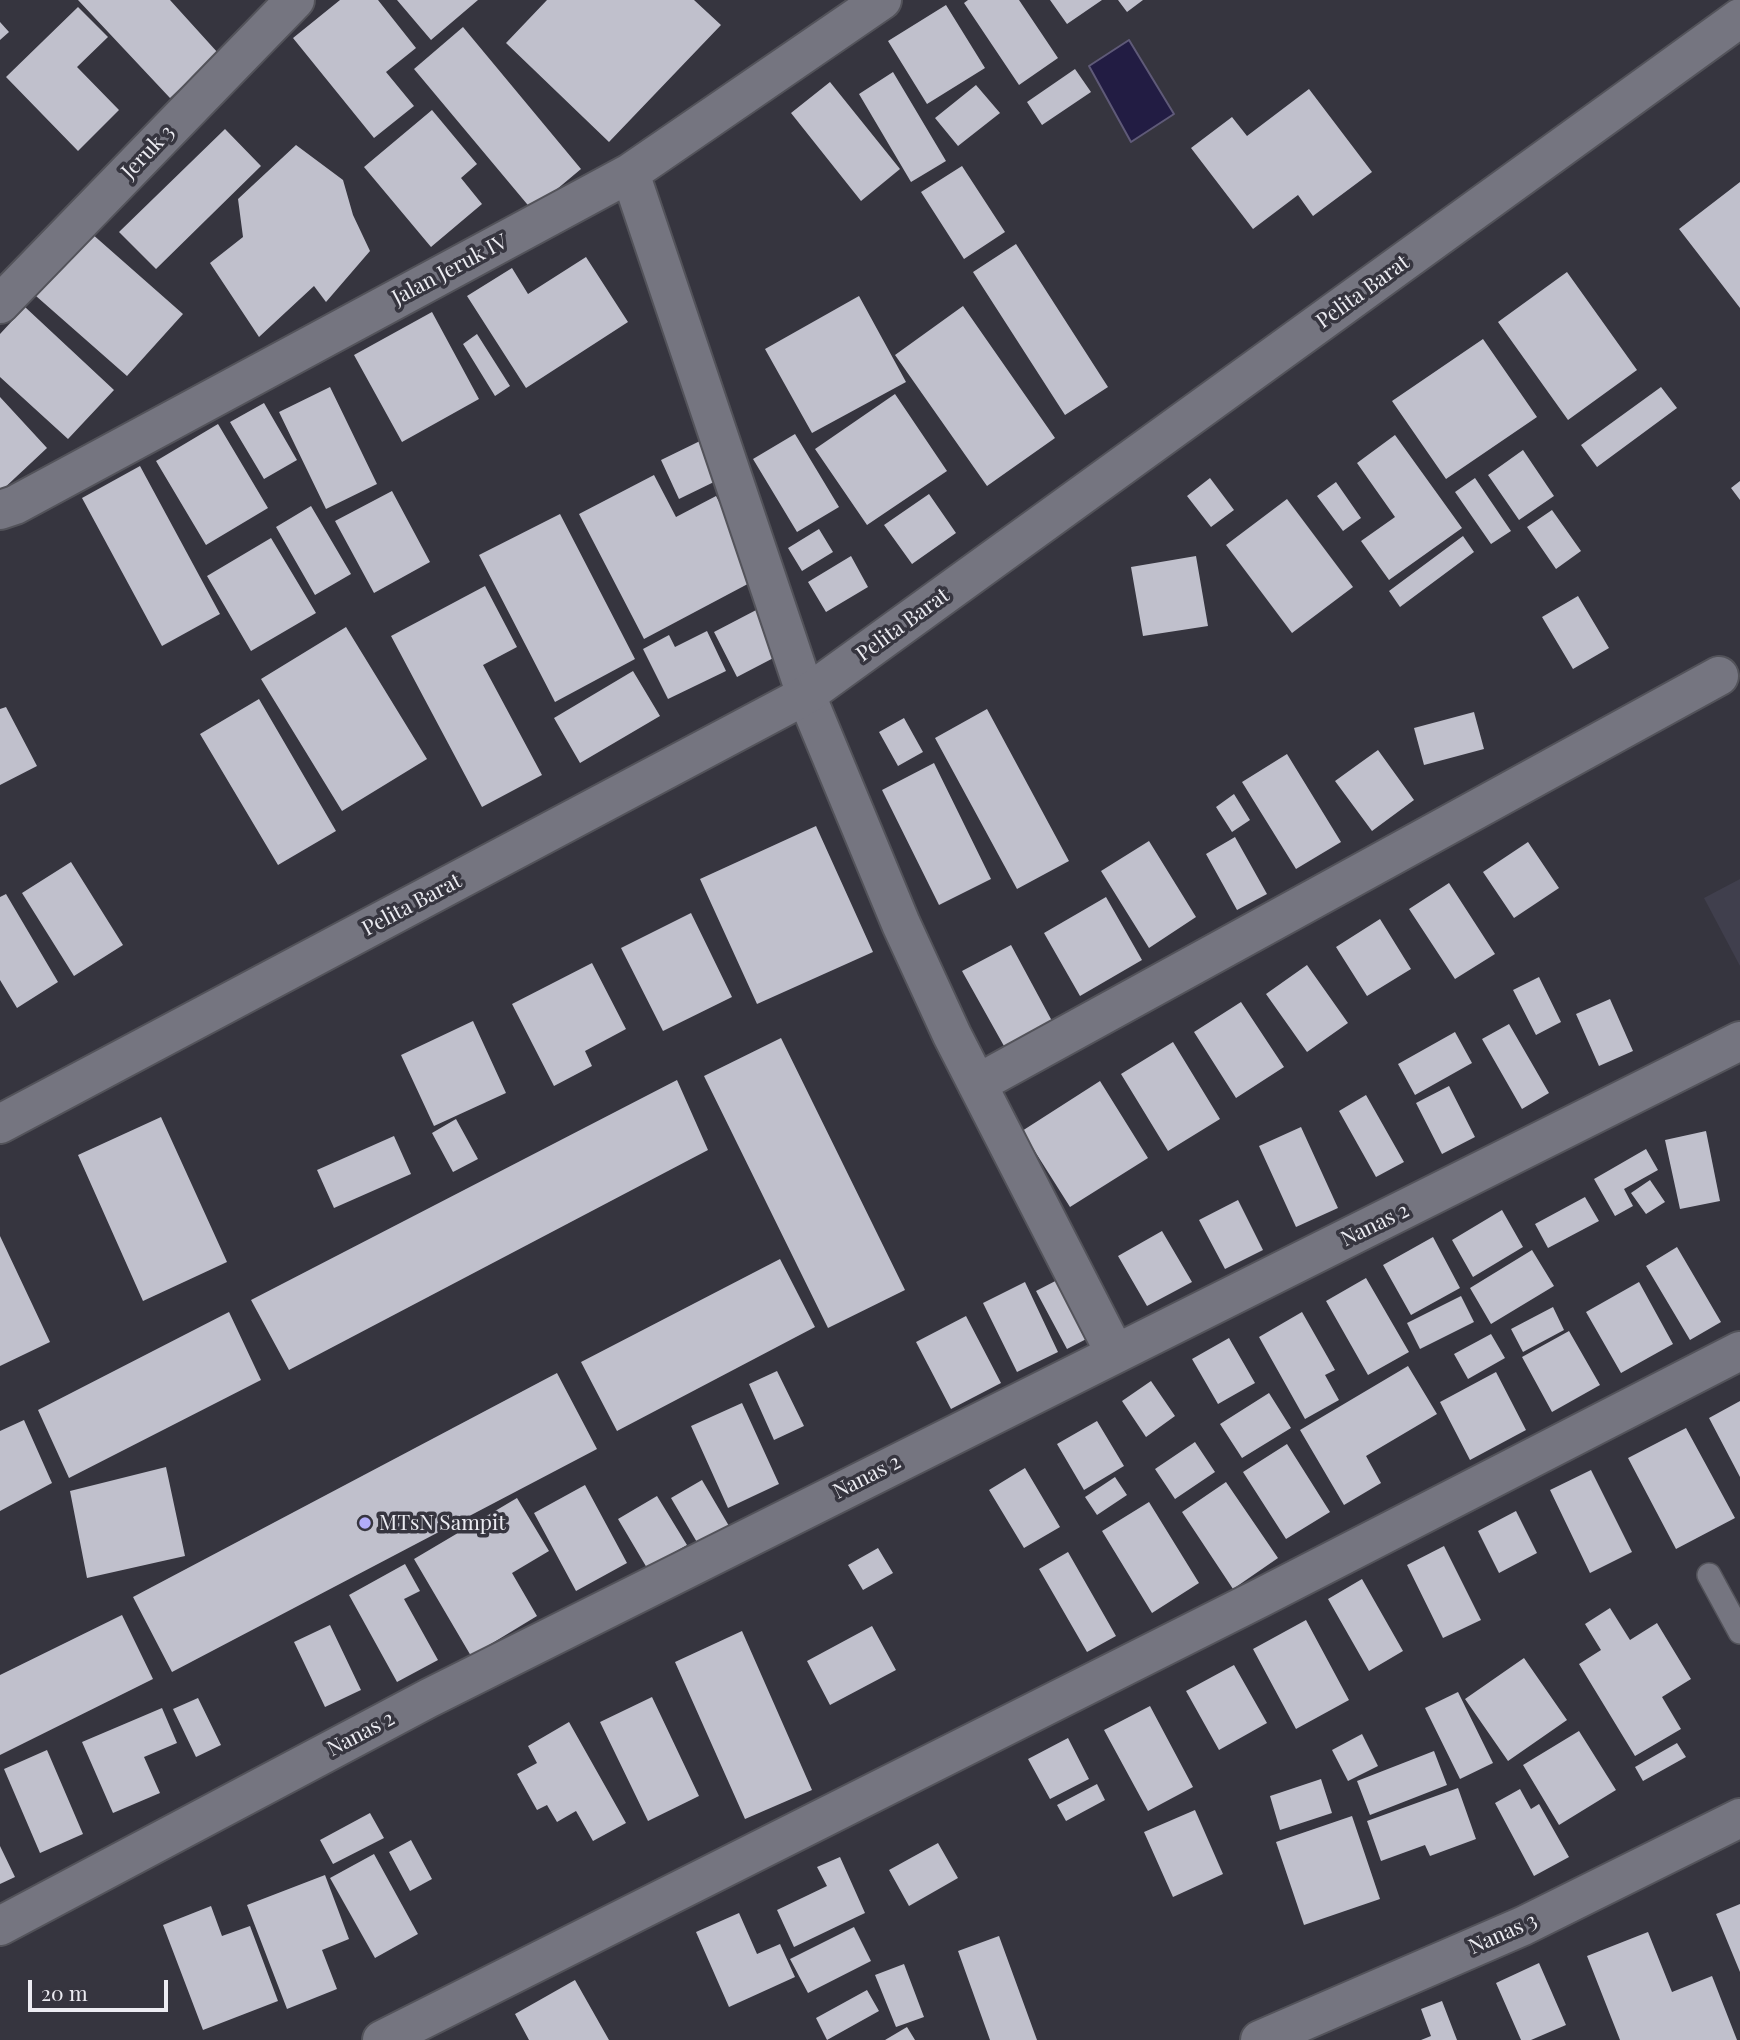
<!DOCTYPE html>
<style>
body{margin:0}
#map{position:relative;width:1740px;height:2040px;overflow:hidden;background:#36353f;font-family:"Playfair Display",serif}
canvas{display:block}
.scale{position:absolute;left:28px;top:1980px;width:140px;height:32px;box-sizing:border-box;border:4px solid #ececf2;border-top:0;padding-left:9px;font-size:21px;line-height:24px;white-space:nowrap;color:#ececf2;-webkit-text-stroke:5px #36353f;paint-order:stroke}
</style>
<div id="map">
<canvas width="1740" height="2040"></canvas>
<div class="scale">20 m</div>
</div>
<script>
const context = document.querySelector('canvas').getContext('2d');
context.lineJoin = 'round';
function fill(path, color) { context.fillStyle = color; context.fill(path, 'evenodd'); }
const poly = rows => new Path2D(rows.map(r => 'M' + r).join(''));
function stroke(path, color, width, dash) { context.strokeStyle = color; context.lineWidth = width; context.lineCap = dash ? 'butt' : 'round'; context.setLineDash(dash || []); context.stroke(path); }
function label(font, color, halo, rows, align = 'center') {
  context.font = font + ' "Playfair Display",serif'; context.lineWidth = 7; context.setLineDash([]); context.textBaseline = 'middle'; context.strokeStyle = halo; context.fillStyle = color; for (const [text, x, y, turn = 0] of rows) {
    context.save(); context.translate(x, y); context.rotate((+turn || 0) * Math.PI / 180); context.textAlign = isNaN(turn) ? turn : align; if (halo) context.strokeText(text, 0, 0); context.fillText(text, 0, 0); context.restore();
  }
}
fill(poly([
 [1740,879,1740,966,1704,898]
]), '#403f4d');
const water = poly([
 [1129,40,1174,114,1131,142,1089,66,1129,40]
]);
fill(water, '#221c43');
stroke(water, '#5f5a78', 2);
fill(poly([
 [78,0,170,0,218,53,170,98],
 [340,0,378,0,416,48,386,72,414,106,374,138,293,38],
 [397,0,478,0,431,40],
 [547,0,694,0,721,25,609,142,506,43],
 [968,0,1019,0,1058,58,1019,85,964,3],
 [1050,0,1102,0,1067,24],
 [1118,0,1143,0,1127,12],
 [946,5,985,68,927,104,888,41],
 [78,7,108,37,77,67,119,110,78,151,6,77],
 [0,22,9,32,0,40],
 [463,27,581,169,532,210,414,69],
 [1075,69,1091,92,1042,125,1027,102],
 [893,72,946,161,911,182,859,94],
 [830,82,900,169,861,201,791,113],
 [976,85,1000,113,958,146,935,118],
 [1309,89,1372,172,1313,216,1298,195,1253,229,1191,148,1232,117,1247,136],
 [432,110,477,164,461,178,482,204,431,247,364,167],
 [225,129,261,166,156,269,119,232],
 [296,145,343,180,353,215,370,251,326,302,314,286,259,337,210,263,243,237,238,199],
 [962,166,1005,232,964,259,921,192],
 [1740,182,1740,308,1679,229],
 [91,233,183,314,127,376,36,296],
 [1016,244,1108,387,1065,415,973,272],
 [586,257,628,322,526,388,467,296,512,268,528,294],
 [1567,272,1637,370,1568,420,1498,322],
 [859,296,906,382,812,433,765,349],
 [963,306,1055,438,987,486,895,355],
 [25,307,114,390,68,439,0,377,0,334],
 [432,312,479,399,402,442,354,355],
 [477,334,510,386,495,396,463,344],
 [1483,339,1537,417,1446,479,1392,401],
 [330,387,377,484,326,509,279,412],
 [1661,387,1677,408,1597,467,1581,445],
 [895,394,947,471,867,525,815,449],
 [0,397,47,448,0,492],
 [264,403,297,460,264,479,230,422],
 [218,424,268,508,206,545,156,461],
 [795,434,839,507,797,532,753,459],
 [1395,435,1462,528,1389,580,1361,541,1395,517,1357,463],
 [700,441,718,480,679,499,661,460],
 [1523,450,1554,496,1519,520,1488,475],
 [140,466,220,614,162,646,82,498],
 [654,475,676,517,716,496,759,578,644,639,579,514],
 [1210,478,1234,510,1211,527,1187,496],
 [1475,478,1511,531,1491,544,1455,492],
 [1740,481,1740,500,1731,488],
 [1336,482,1361,518,1343,531,1317,496],
 [392,491,430,562,374,593,335,521],
 [929,494,956,533,912,564,884,525],
 [1287,499,1353,587,1292,633,1226,545],
 [311,506,351,574,315,595,276,527],
 [1552,510,1581,551,1556,569,1527,527],
 [560,514,635,659,555,702,479,555],
 [819,529,833,552,802,571,788,548],
 [1463,536,1474,552,1400,607,1389,591],
 [271,538,316,613,251,651,207,576],
 [851,556,868,587,826,612,808,582],
 [1196,556,1208,626,1143,636,1131,567],
 [485,586,517,647,483,665,542,775,482,807,391,636],
 [1578,596,1609,648,1573,669,1542,617],
 [760,608,783,653,737,677,714,632],
 [346,627,427,759,342,811,261,679],
 [707,631,726,671,668,699,643,649,669,635,675,647],
 [633,671,660,716,580,763,554,718],
 [259,699,336,831,278,865,200,734],
 [6,707,37,766,0,785,0,709],
 [987,709,1069,861,1017,889,935,738],
 [1474,712,1484,749,1424,765,1414,728],
 [904,718,923,752,898,766,879,732],
 [1378,750,1414,800,1372,831,1335,781],
 [1287,754,1341,842,1296,869,1242,782],
 [934,763,991,879,939,905,882,790],
 [1234,794,1250,820,1232,832,1216,807],
 [816,826,873,952,757,1004,700,879],
 [1235,837,1267,894,1237,910,1206,854],
 [1149,841,1196,917,1149,948,1101,871],
 [1528,842,1559,888,1514,918,1483,872],
 [71,862,123,945,74,976,22,893],
 [1449,883,1495,954,1455,979,1409,909],
 [6,894,58,982,17,1008,0,980,0,897],
 [1106,897,1142,960,1080,996,1044,933],
 [691,913,732,997,663,1031,621,948],
 [1380,919,1411,969,1367,996,1336,947],
 [1011,945,1052,1021,1004,1046,962,971],
 [592,963,626,1029,585,1051,592,1066,554,1086,512,1004],
 [1307,965,1348,1023,1307,1052,1266,994],
 [1539,977,1561,1022,1536,1035,1513,990],
 [1610,999,1633,1051,1599,1066,1576,1014],
 [1241,1002,1284,1067,1236,1098,1194,1032],
 [473,1021,506,1093,434,1126,401,1055],
 [1509,1024,1549,1093,1522,1109,1482,1039],
 [1455,1032,1472,1063,1415,1095,1398,1064],
 [781,1038,905,1290,828,1328,704,1076],
 [1173,1042,1220,1119,1168,1151,1121,1074],
 [677,1080,708,1150,289,1370,251,1300],
 [1100,1081,1148,1158,1070,1207,1022,1131],
 [1449,1086,1475,1137,1442,1154,1416,1103],
 [1366,1095,1404,1162,1376,1177,1339,1111],
 [161,1117,227,1262,143,1301,78,1155],
 [456,1119,478,1159,453,1172,432,1133],
 [1301,1127,1338,1208,1296,1227,1259,1146],
 [1706,1131,1720,1201,1680,1209,1665,1140],
 [394,1136,411,1174,334,1208,317,1170],
 [1646,1149,1658,1170,1624,1189,1633,1206,1615,1216,1594,1179],
 [1650,1180,1665,1202,1646,1214,1631,1193],
 [1585,1197,1599,1221,1548,1248,1535,1224],
 [1238,1200,1263,1250,1225,1269,1199,1220],
 [1502,1210,1523,1247,1473,1277,1452,1240],
 [1162,1231,1192,1282,1147,1306,1118,1256],
 [0,1236,50,1342,0,1366],
 [1433,1237,1460,1288,1411,1315,1383,1265],
 [1677,1247,1721,1322,1690,1340,1646,1266],
 [1532,1250,1554,1286,1491,1324,1470,1288],
 [780,1259,815,1327,617,1431,581,1362],
 [1065,1276,1096,1334,1067,1349,1036,1291],
 [1366,1278,1409,1352,1368,1375,1326,1301],
 [1025,1282,1058,1352,1017,1372,983,1303],
 [1639,1282,1673,1344,1621,1373,1586,1312],
 [1461,1296,1474,1322,1420,1349,1407,1323],
 [1553,1307,1564,1330,1523,1352,1511,1329],
 [229,1312,261,1380,69,1478,38,1410],
 [1302,1312,1335,1370,1325,1375,1339,1400,1305,1419,1259,1337],
 [966,1316,1001,1383,951,1409,916,1342],
 [1569,1331,1600,1385,1552,1412,1522,1357],
 [1491,1334,1505,1358,1468,1379,1454,1354],
 [1229,1338,1255,1383,1218,1404,1192,1359],
 [1408,1366,1437,1414,1366,1456,1381,1483,1344,1505,1300,1430],
 [777,1371,804,1426,774,1440,749,1384],
 [1496,1372,1526,1430,1470,1460,1440,1402],
 [557,1373,597,1449,172,1672,133,1597],
 [1151,1381,1175,1416,1146,1437,1122,1401],
 [1269,1393,1291,1428,1242,1458,1220,1424],
 [1740,1401,1740,1477,1709,1418],
 [742,1403,779,1484,728,1508,691,1426],
 [24,1420,52,1483,0,1511,0,1431],
 [1097,1421,1124,1466,1084,1490,1057,1444],
 [1686,1428,1735,1518,1676,1549,1628,1458],
 [1195,1442,1215,1472,1175,1499,1155,1469],
 [1287,1444,1330,1512,1286,1539,1243,1472],
 [166,1467,185,1556,87,1578,70,1491],
 [1025,1468,1060,1527,1024,1548,989,1490],
 [1591,1470,1632,1552,1590,1573,1550,1490],
 [1115,1477,1127,1495,1097,1515,1085,1497],
 [702,1480,729,1526,698,1544,671,1498],
 [1226,1482,1278,1558,1233,1589,1182,1512],
 [585,1485,627,1563,576,1591,534,1513],
 [657,1496,687,1545,647,1568,618,1519],
 [517,1498,549,1551,512,1573,537,1616,471,1656,414,1559],
 [1149,1502,1199,1583,1152,1613,1102,1531],
 [1516,1511,1537,1553,1499,1573,1478,1531],
 [1444,1546,1481,1620,1443,1638,1407,1565],
 [878,1548,893,1573,863,1590,848,1565],
 [1068,1552,1116,1636,1087,1652,1039,1569],
 [405,1564,420,1591,404,1599,438,1660,397,1682,349,1595],
 [1362,1579,1403,1651,1369,1671,1328,1599],
 [1610,1608,1630,1640,1657,1623,1691,1679,1662,1697,1681,1729,1635,1756,1579,1664,1601,1650,1585,1624],
 [122,1615,153,1679,0,1755,0,1675],
 [1306,1620,1349,1700,1296,1729,1253,1649],
 [330,1625,361,1690,325,1707,294,1642],
 [872,1626,896,1670,830,1705,807,1661],
 [742,1631,812,1790,745,1819,675,1662],
 [1524,1658,1567,1720,1508,1761,1465,1699],
 [1234,1665,1267,1723,1219,1750,1186,1691],
 [1458,1692,1493,1763,1460,1779,1425,1708],
 [652,1697,699,1796,648,1821,600,1722],
 [198,1698,221,1745,196,1757,173,1709],
 [1150,1706,1193,1787,1148,1811,1104,1730],
 [162,1708,177,1743,144,1757,160,1793,113,1813,82,1742],
 [569,1722,626,1823,593,1841,576,1811,557,1822,547,1805,537,1810,517,1774,537,1763,528,1746],
 [1579,1731,1616,1790,1559,1825,1523,1765],
 [1362,1734,1378,1766,1348,1781,1332,1750],
 [1068,1738,1089,1779,1050,1799,1028,1759],
 [1677,1743,1686,1757,1643,1781,1635,1767],
 [47,1750,83,1834,40,1853,4,1769],
 [1434,1751,1447,1785,1370,1815,1357,1781],
 [1321,1779,1332,1813,1280,1830,1270,1796],
 [1097,1784,1105,1800,1066,1821,1057,1805],
 [1458,1788,1476,1839,1430,1856,1425,1845,1381,1861,1367,1821],
 [1520,1789,1531,1809,1539,1804,1569,1857,1534,1876,1495,1803],
 [1195,1810,1223,1874,1173,1897,1144,1832],
 [370,1813,384,1838,333,1864,320,1840],
 [1352,1816,1380,1899,1304,1925,1276,1842],
 [411,1840,432,1879,410,1891,389,1852],
 [938,1843,958,1878,909,1906,889,1870],
 [0,1846,15,1877,0,1884],
 [374,1854,418,1934,375,1958,330,1878],
 [840,1857,865,1913,794,1947,777,1910,827,1886,817,1867],
 [325,1875,349,1939,322,1950,337,1989,287,2009,247,1905],
 [1740,1904,1740,1972,1716,1914],
 [211,1906,222,1936,250,1926,278,2001,203,2030,163,1925],
 [739,1913,757,1954,780,1944,795,1977,729,2007,696,1932],
 [854,1927,871,1961,808,1993,790,1959],
 [1648,1932,1672,1992,1712,1976,1737,2040,1620,2040,1587,1956],
 [999,1936,1037,2040,990,2040,958,1951],
 [1539,1963,1566,2025,1531,2040,1521,2040,1496,1983],
 [904,1964,924,2017,896,2027,875,1975],
 [575,1980,609,2040,529,2040,515,2014],
 [867,1990,879,2011,827,2040,816,2018],
 [1442,2001,1457,2040,1421,2040,1431,2036,1421,2009],
 [907,2027,915,2040,885,2040]
]), '#c0c0cc');
const lane = poly([
 [1709,1575,1740,1632]
]);
const street = poly([
 [630,173,806,695,901,924,952,1035,1115,1353],
 [0,304,295,0],
 [0,510,15,505,630,173,882,0],
 [977,1084,1719,676],
 [0,1926,429,1698,1740,1041],
 [382,2040,1260,1598,1740,1351],
 [1260,2040,1523,1926,1740,1818]
]);
const secondary = poly([
 [0,1124,806,695,1740,18]
]);
stroke(lane, '#53535a', 26);
stroke(street, '#53535a', 42);
stroke(secondary, '#53535a', 42);
stroke(lane, '#757580', 23);
stroke(street, '#757580', 38);
stroke(secondary, '#757580', 38);
for (const [x, y, r, color] of [
 [365,1523,7,"#b2adf9"]
]) { const dot = new Path2D(); dot.arc(x, y, r, 0, 2 * Math.PI); context.fillStyle = color; context.fill(dot); stroke(dot, '#36353f', 2.5); }
label('21px', '#ececf2', '#36353f', [
 ["Jeruk 3",148,152,-46],
 ["Jalan Jeruk IV",450,270,-28],
 ["Pelita Barat",1363,292,-36],
 ["Pelita Barat",903,625,-36],
 ["Pelita Barat",412,905,-28],
 ["Nanas 2",1375,1225,-26],
 ["Nanas 2",867,1477,-27],
 ["Nanas 2",361,1734,-28],
 ["Nanas 3",1503,1934,-24]
]);
label('21px', '#ececf2', '#36353f', [
 ["MTsN Sampit",379,1523]
], 'left');
</script>
